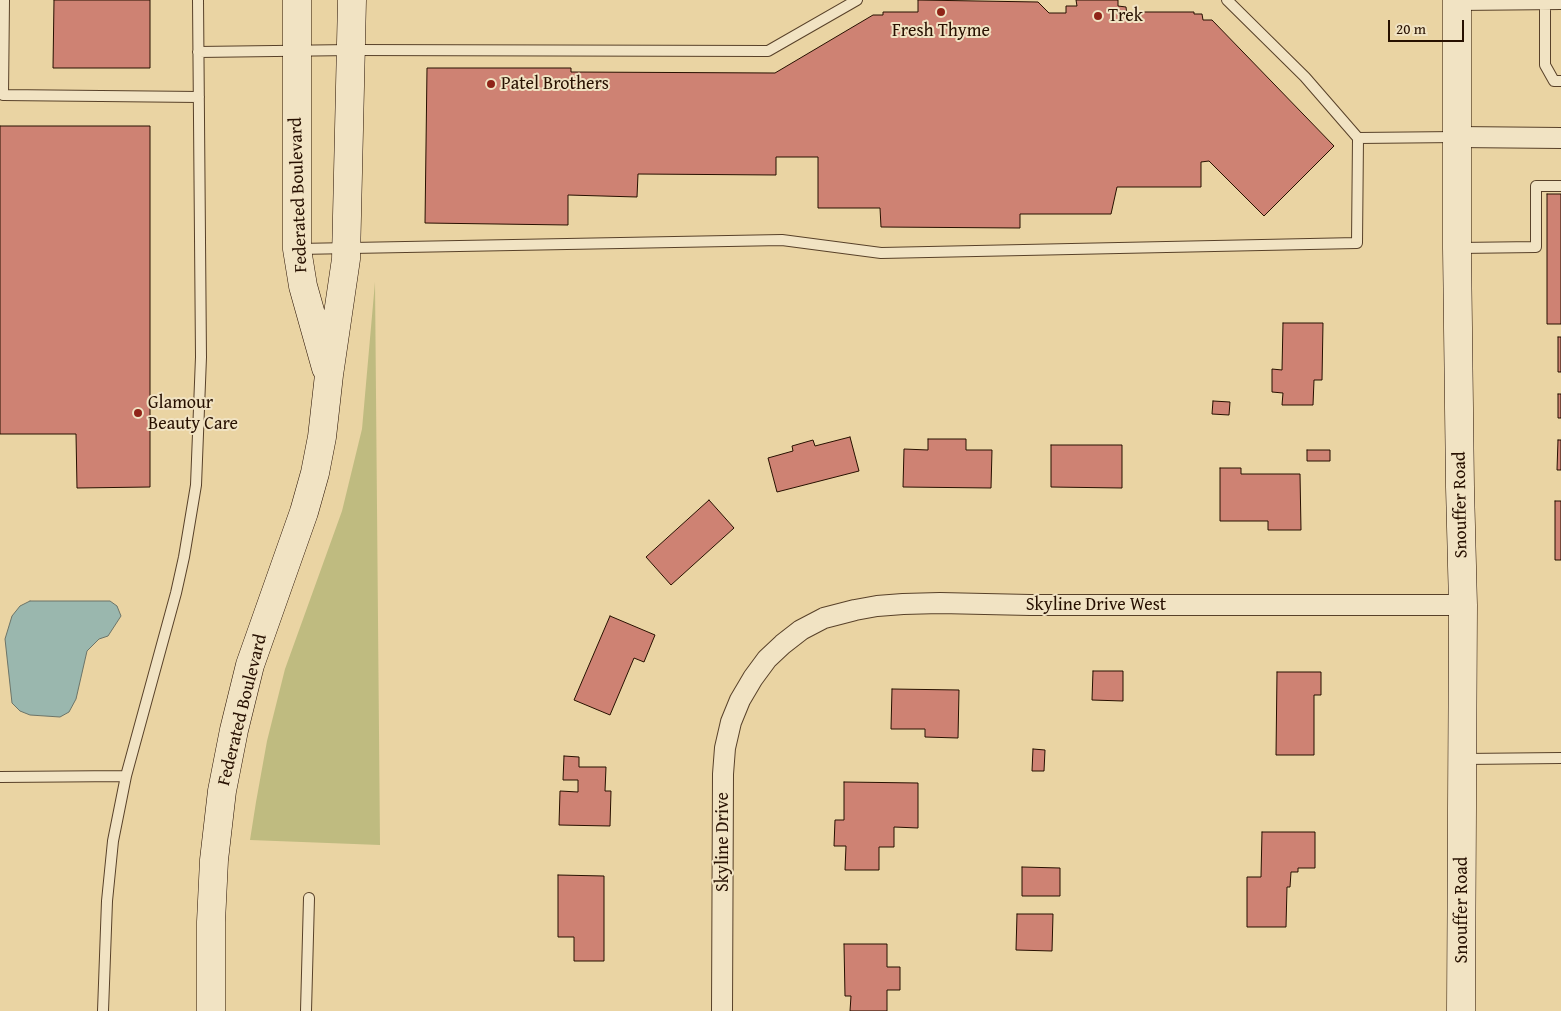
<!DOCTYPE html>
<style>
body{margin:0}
#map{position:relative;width:1561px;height:1011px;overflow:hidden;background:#ead4a3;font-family:"Gentium Book Plus",serif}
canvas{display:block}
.scale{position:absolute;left:1388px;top:20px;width:76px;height:22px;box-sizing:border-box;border:2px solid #271000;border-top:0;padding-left:6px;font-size:15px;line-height:18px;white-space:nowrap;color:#271000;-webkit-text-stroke:4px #f1e3c3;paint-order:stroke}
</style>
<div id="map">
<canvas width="1561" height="1011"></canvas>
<div class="scale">20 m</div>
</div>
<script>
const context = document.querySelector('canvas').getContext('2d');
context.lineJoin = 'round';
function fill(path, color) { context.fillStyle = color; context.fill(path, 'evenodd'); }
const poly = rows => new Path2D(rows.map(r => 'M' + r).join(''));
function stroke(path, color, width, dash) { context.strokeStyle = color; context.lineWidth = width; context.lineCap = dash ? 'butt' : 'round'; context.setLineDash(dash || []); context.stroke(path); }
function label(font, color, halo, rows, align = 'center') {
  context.font = font + ' "Gentium Book Plus",serif'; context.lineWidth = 4; context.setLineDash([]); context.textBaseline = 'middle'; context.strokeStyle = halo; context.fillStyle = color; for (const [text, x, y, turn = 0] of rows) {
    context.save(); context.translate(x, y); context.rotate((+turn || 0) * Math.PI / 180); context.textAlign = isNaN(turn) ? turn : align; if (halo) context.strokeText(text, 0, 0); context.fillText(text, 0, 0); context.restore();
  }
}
fill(poly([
 [375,282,380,845,250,840,256,802,267,741,285,669,342,511,362,429]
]), '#bfbb80');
const water = poly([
 [30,601,110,601,117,606,121,616,108,636,99,639,87,651,76,699,69,712,60,717,30,715,20,711,12,703,5,639,12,616,20,606,30,601]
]);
fill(water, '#9ab7ae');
stroke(water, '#6c7468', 1);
const building = poly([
 [54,0,150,0,150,68,53,68,54,0],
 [918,0,1038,2,1049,13,1066,13,1066,6,1077,6,1076,0,1118,0,1118,6,1126,7,1127,15,1133,15,1133,12,1194,12,1194,14,1202,14,1203,20,1212,20,1334,146,1264,216,1209,161,1201,162,1201,187,1117,187,1111,214,1020,214,1020,228,881,227,880,208,818,208,818,157,776,157,776,175,638,174,637,197,568,195,568,225,425,223,427,68,571,68,571,72,775,73,873,15,883,15,883,12,918,12,918,0],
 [0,126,150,126,150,487,77,488,76,434,0,434,0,126],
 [1547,194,1561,194,1561,324,1547,324,1547,194],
 [1283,323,1323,323,1322,380,1314,380,1313,405,1282,405,1283,393,1272,392,1272,369,1282,370,1283,323],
 [1558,337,1561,337,1561,372,1558,372,1558,337],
 [1558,394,1561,394,1561,418,1558,418,1558,394],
 [1213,401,1230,402,1229,415,1212,414,1213,401],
 [850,437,859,471,777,492,768,458,793,451,792,446,813,440,815,446,850,437],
 [928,439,966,439,966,450,992,450,991,488,903,487,904,449,928,450,928,439],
 [1558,440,1561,440,1561,470,1557,470,1558,440],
 [1051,445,1122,445,1122,488,1051,487,1051,445],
 [1307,450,1330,450,1330,461,1307,461,1307,450],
 [1220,468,1241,468,1241,474,1300,474,1301,530,1268,530,1268,521,1220,521,1220,468],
 [709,500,734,528,671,585,646,557,709,500],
 [1555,501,1561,501,1561,560,1555,560,1555,501],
 [610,616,655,635,644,662,634,658,610,715,574,700,610,616],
 [1093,671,1123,671,1123,701,1092,700,1093,671],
 [1277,672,1321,672,1321,695,1314,695,1314,755,1276,755,1277,672],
 [892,689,959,690,958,738,925,737,925,729,891,729,892,689],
 [1033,749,1045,750,1044,771,1032,771,1033,749],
 [564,756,579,757,579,767,606,767,605,791,611,791,610,826,559,825,560,791,578,792,578,780,563,780,564,756],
 [844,782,918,783,918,828,894,827,894,847,879,847,879,870,845,870,846,846,834,846,835,820,844,820,844,782],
 [1262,832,1315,832,1315,868,1298,868,1298,872,1291,872,1290,887,1287,887,1286,927,1247,927,1247,877,1261,877,1262,832],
 [1022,867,1060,868,1060,896,1022,896,1022,867],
 [558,875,604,876,604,961,574,961,574,937,558,937,558,875],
 [1017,914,1053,914,1052,951,1016,950,1017,914],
 [844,944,887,944,887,967,900,967,900,990,887,990,887,1011,850,1011,851,996,845,996,844,944]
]);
fill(building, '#ce8273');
stroke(building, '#271000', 1);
const lane = poly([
 [4,0,3,95,199,97],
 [1227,0,1305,77,1358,138,1457,137],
 [1545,0,1545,65,1554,81,1561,81],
 [1457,5,1561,4],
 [198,52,352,50,768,51,857,0],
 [1459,248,1536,247,1536,186,1561,186],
 [298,249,782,240,881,253,1357,243,1358,138],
 [1464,759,1561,758],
 [0,777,126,776],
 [103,1011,107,901,113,841,126,776,176,593,184,557,196,485,201,357,198,0],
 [306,1011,309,898]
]);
const street = poly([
 [1457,137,1561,138],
 [722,1011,723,774,725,748,731,722,740,700,753,678,767,659,783,644,801,630,824,618,855,610,877,606,903,604,940,603,1030,605,1463,605]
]);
const secondary = poly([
 [297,0,297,249,303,286,326,368],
 [1457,0,1457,248,1460,487,1463,605,1461,1011],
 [211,1011,211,922,214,860,222,791,234,730,250,665,304,512,315,473,322,437,329,375,346,259,352,0]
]);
stroke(lane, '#584129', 12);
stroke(street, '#584129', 22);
stroke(secondary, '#271000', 29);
stroke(lane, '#f1e3c3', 10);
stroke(street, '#f1e3c3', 20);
stroke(secondary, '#f1e3c3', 28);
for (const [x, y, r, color] of [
 [941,12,5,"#8f2418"],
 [1098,16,5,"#8f2418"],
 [491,84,5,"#8f2418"],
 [138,413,5,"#8f2418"]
]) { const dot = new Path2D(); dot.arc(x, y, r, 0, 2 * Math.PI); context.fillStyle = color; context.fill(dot); stroke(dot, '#f1e3c3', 2); }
label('18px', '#271000', '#f1e3c3', [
 ["Trek",1108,16],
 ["Fresh Thyme",941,31,"center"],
 ["Patel Brothers",501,84],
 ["Glamour",148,403],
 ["Beauty Care",148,424]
], 'left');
label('18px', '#271000', '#f1e3c3', [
 ["Federated Boulevard",299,195,-92],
 ["Snouffer Road",1461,505,-91],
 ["Skyline Drive West",1096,605],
 ["Federated Boulevard",243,710,-76],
 ["Skyline Drive",723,842,-90],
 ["Snouffer Road",1462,910,-90]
]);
</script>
